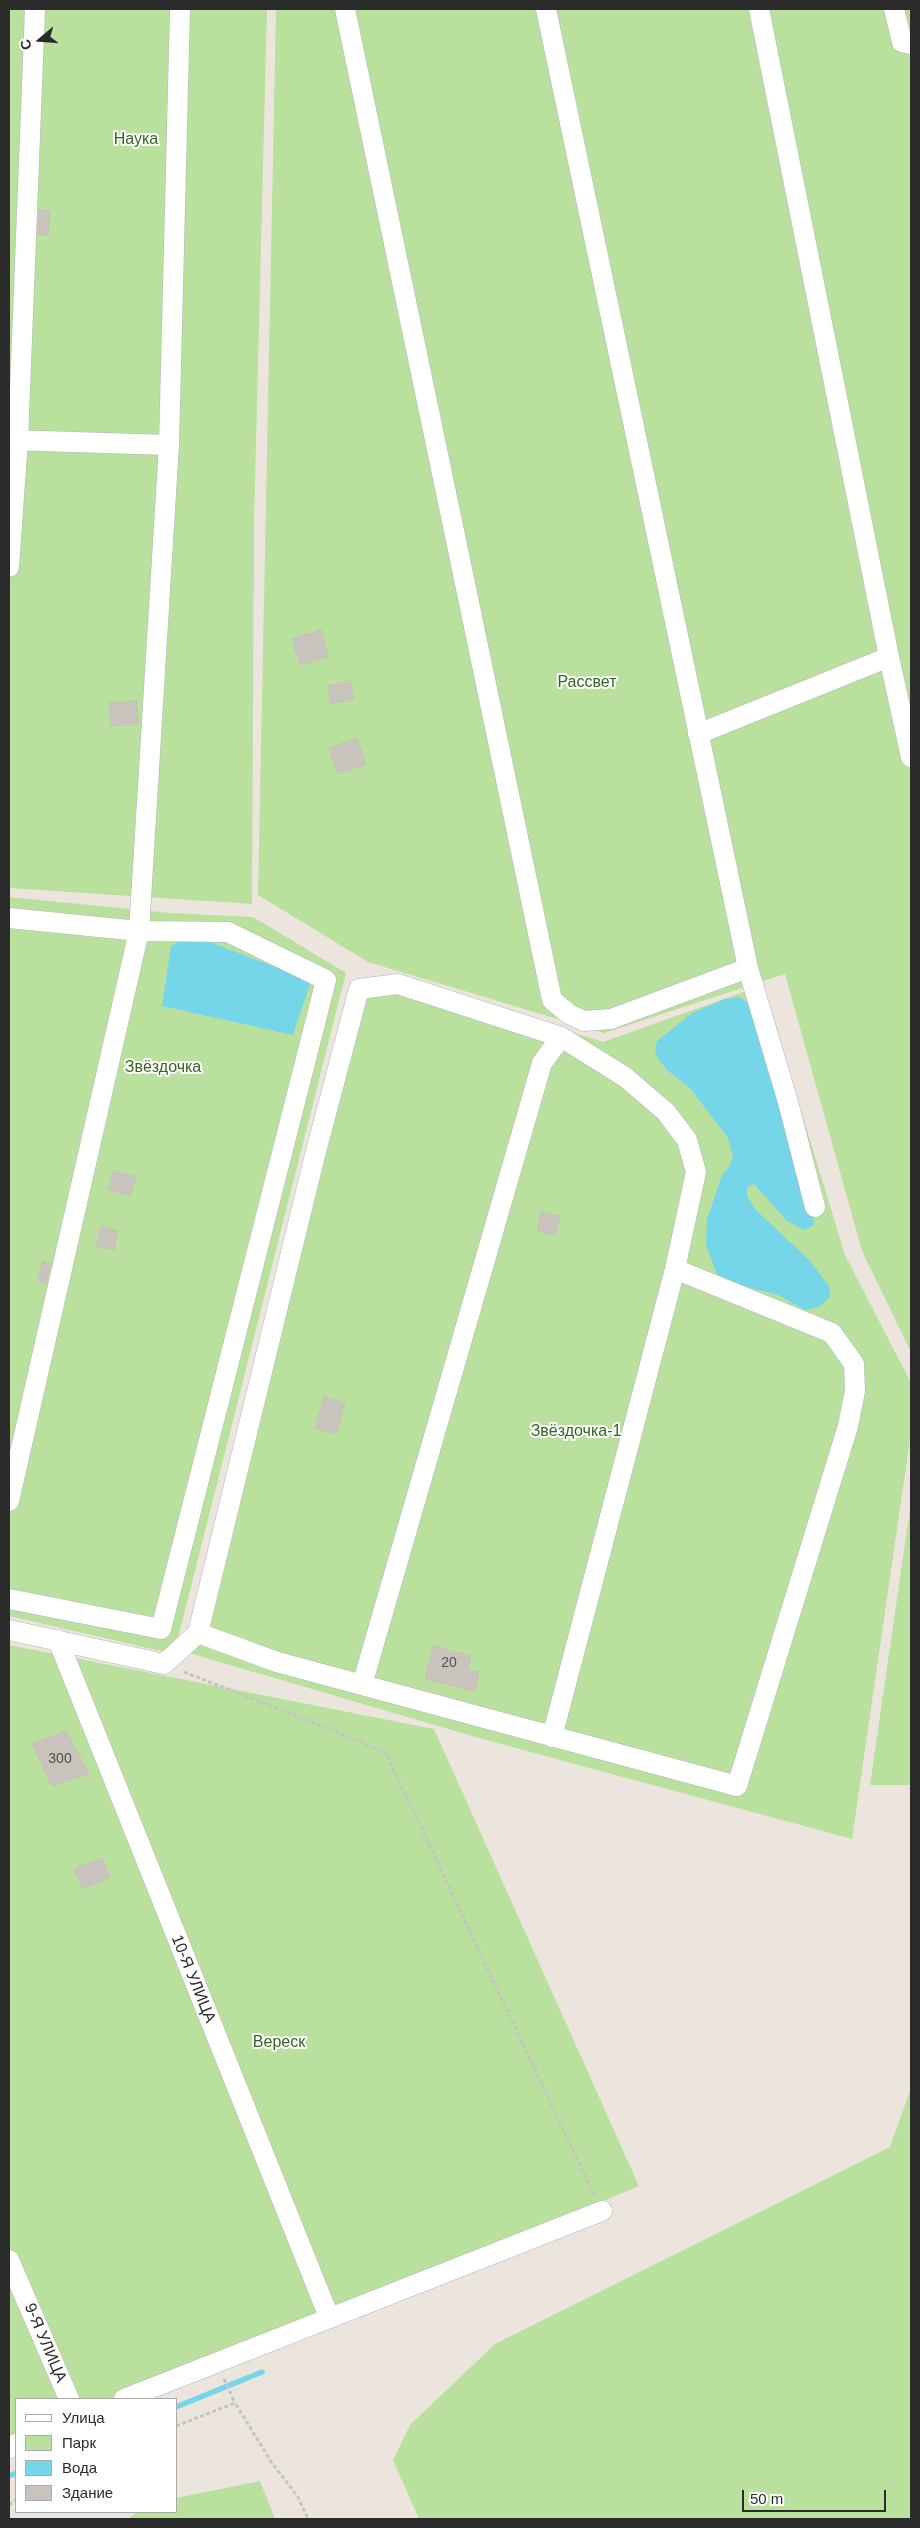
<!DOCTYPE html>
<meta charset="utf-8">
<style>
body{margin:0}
#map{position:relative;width:920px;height:2528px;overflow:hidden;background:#ece5de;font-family:Arial,sans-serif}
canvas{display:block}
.frame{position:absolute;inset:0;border:10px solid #2b2b2b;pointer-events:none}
.legend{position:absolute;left:15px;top:2398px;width:162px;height:115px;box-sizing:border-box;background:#fff;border:1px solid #aaa;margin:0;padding:6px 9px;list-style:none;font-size:15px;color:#2b2b2b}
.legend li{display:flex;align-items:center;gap:10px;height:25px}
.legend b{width:25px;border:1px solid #aaa}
.north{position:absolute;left:15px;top:15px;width:50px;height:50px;-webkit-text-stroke:4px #fff;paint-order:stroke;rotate:252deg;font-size:14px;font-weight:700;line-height:20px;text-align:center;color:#2b2b2b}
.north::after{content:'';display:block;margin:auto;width:18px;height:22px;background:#2b2b2b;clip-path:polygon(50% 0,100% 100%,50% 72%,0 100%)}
.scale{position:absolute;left:742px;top:2490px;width:144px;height:22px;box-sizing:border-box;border:2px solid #2b2b2b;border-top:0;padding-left:6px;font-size:15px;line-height:18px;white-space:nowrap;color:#2b2b2b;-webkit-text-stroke:4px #fff;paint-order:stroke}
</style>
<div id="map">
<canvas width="920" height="2528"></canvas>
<div class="frame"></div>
<ul class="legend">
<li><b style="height:6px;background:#fff"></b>Улица</li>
<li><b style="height:14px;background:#bae09d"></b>Парк</li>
<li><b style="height:14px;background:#76d6e9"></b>Вода</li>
<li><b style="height:14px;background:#c8c3bc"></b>Здание</li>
</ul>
<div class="north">С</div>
<div class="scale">50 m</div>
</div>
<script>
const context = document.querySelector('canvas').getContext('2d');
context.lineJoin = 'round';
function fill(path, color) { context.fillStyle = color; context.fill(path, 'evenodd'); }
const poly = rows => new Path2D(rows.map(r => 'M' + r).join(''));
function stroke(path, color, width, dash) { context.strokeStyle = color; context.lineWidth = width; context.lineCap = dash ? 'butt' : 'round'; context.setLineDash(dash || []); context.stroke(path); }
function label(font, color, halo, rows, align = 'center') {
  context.font = font + ' Arial,sans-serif'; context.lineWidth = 4; context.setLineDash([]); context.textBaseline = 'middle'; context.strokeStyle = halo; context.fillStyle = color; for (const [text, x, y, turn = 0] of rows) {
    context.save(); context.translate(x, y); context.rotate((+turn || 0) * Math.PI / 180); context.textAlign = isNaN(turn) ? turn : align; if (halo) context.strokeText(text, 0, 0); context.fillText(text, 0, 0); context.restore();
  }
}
fill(poly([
 [9,9,267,9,254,522,252,904,9,888],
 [276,9,911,9,911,1352,862,1251,785,974,604,1033,368,962,258,895],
 [9,897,170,913,253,917,346,973,174,1654,9,1616],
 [392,976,603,1042,763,985,845,1255,911,1383,911,1433,852,1839,479,1738,189,1653,359,980],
 [911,1502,911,1785,870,1785],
 [9,1645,434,1729,639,2186,125,2399,16,2399,16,2444,9,2446],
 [911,2088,911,2519,419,2519,393,2460,410,2425,495,2344,890,2147],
 [260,2481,275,2519,127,2519,138,2512,176,2512,176,2498]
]), '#bae09d');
fill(poly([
 [192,935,311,981,293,1035,162,1006,171,946],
 [739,997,748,1003,758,1022,812,1211,814,1225,804,1230,786,1220,754,1184,747,1187,747,1196,755,1209,809,1260,829,1286,830,1297,819,1307,805,1310,778,1295,729,1282,717,1274,706,1245,707,1219,722,1175,729,1167,733,1157,728,1138,690,1088,668,1071,658,1059,655,1050,657,1041,692,1013,725,999]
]), '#76d6e9');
stroke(poly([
 [176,2407,262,2372],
 [9,2476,16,2473]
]), '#76d6e9', 5.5);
const building = poly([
 [39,210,50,211,48,235,38,235,39,210],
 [321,630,328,656,300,665,292,639,321,630],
 [350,681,354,699,331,704,327,686,350,681],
 [137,701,138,724,111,726,109,703,137,701],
 [357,738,366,764,338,774,329,748,357,738],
 [114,1171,136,1177,130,1196,108,1189,114,1171],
 [541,1212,560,1216,555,1235,537,1231,541,1212],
 [101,1226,118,1231,114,1250,96,1246,101,1226],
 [43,1261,51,1264,46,1283,38,1281,43,1261],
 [324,1397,345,1403,336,1434,315,1428,324,1397],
 [433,1646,471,1656,468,1670,479,1672,475,1691,425,1679,433,1646],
 [66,1731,89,1774,52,1786,32,1744,66,1731],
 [102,1858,110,1877,83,1889,74,1869,102,1858]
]);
fill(building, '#c8c3bc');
stroke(building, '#c8c0b8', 1);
const minor = poly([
 [345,9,552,1000,569,1014,584,1021,611,1019,748,968],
 [546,9,748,968,788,1102,815,1207],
 [759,9,889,657,911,757],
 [894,9,902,42,911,44],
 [9,440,169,445],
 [9,567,18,440,35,9],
 [698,734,889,657],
 [9,918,139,931,228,932,326,980,161,1629,9,1599],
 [9,1501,139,931,169,445,180,9],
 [9,1630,164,1664,198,1633,315,1155,359,989,398,984,561,1037,625,1077,666,1112,687,1140,696,1172,675,1269,552,1737],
 [198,1633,277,1662,737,1786,848,1426,855,1391,854,1364,832,1333,675,1269],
 [58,1640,329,2317],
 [362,1685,542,1063,561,1037],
 [9,2260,69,2399],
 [124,2399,602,2211],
 [9,2448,16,2444]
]);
stroke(minor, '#b1b5be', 21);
stroke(poly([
 [184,1672,320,1725,386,1753,594,2195],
 [224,2379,235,2403],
 [176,2426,235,2403,272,2463,298,2497,308,2519],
 [9,2505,16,2500]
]), '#c4c4c4', 3, [4, 2.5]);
stroke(minor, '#fff', 20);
label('14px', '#52514f', null, [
 ["20",449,1663],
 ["300",60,1759]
]);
label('16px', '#34661e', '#fff', [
 ["Наука",136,140],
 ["Рассвет",587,683],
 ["Звёздочка",163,1068],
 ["Звёздочка-1",576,1432],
 ["Вереск",279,2043]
]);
label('16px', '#2b2b2b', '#fff', [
 ["10-Я УЛИЦА",193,1979,68],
 ["9-Я УЛИЦА",45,2343,67]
]);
</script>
